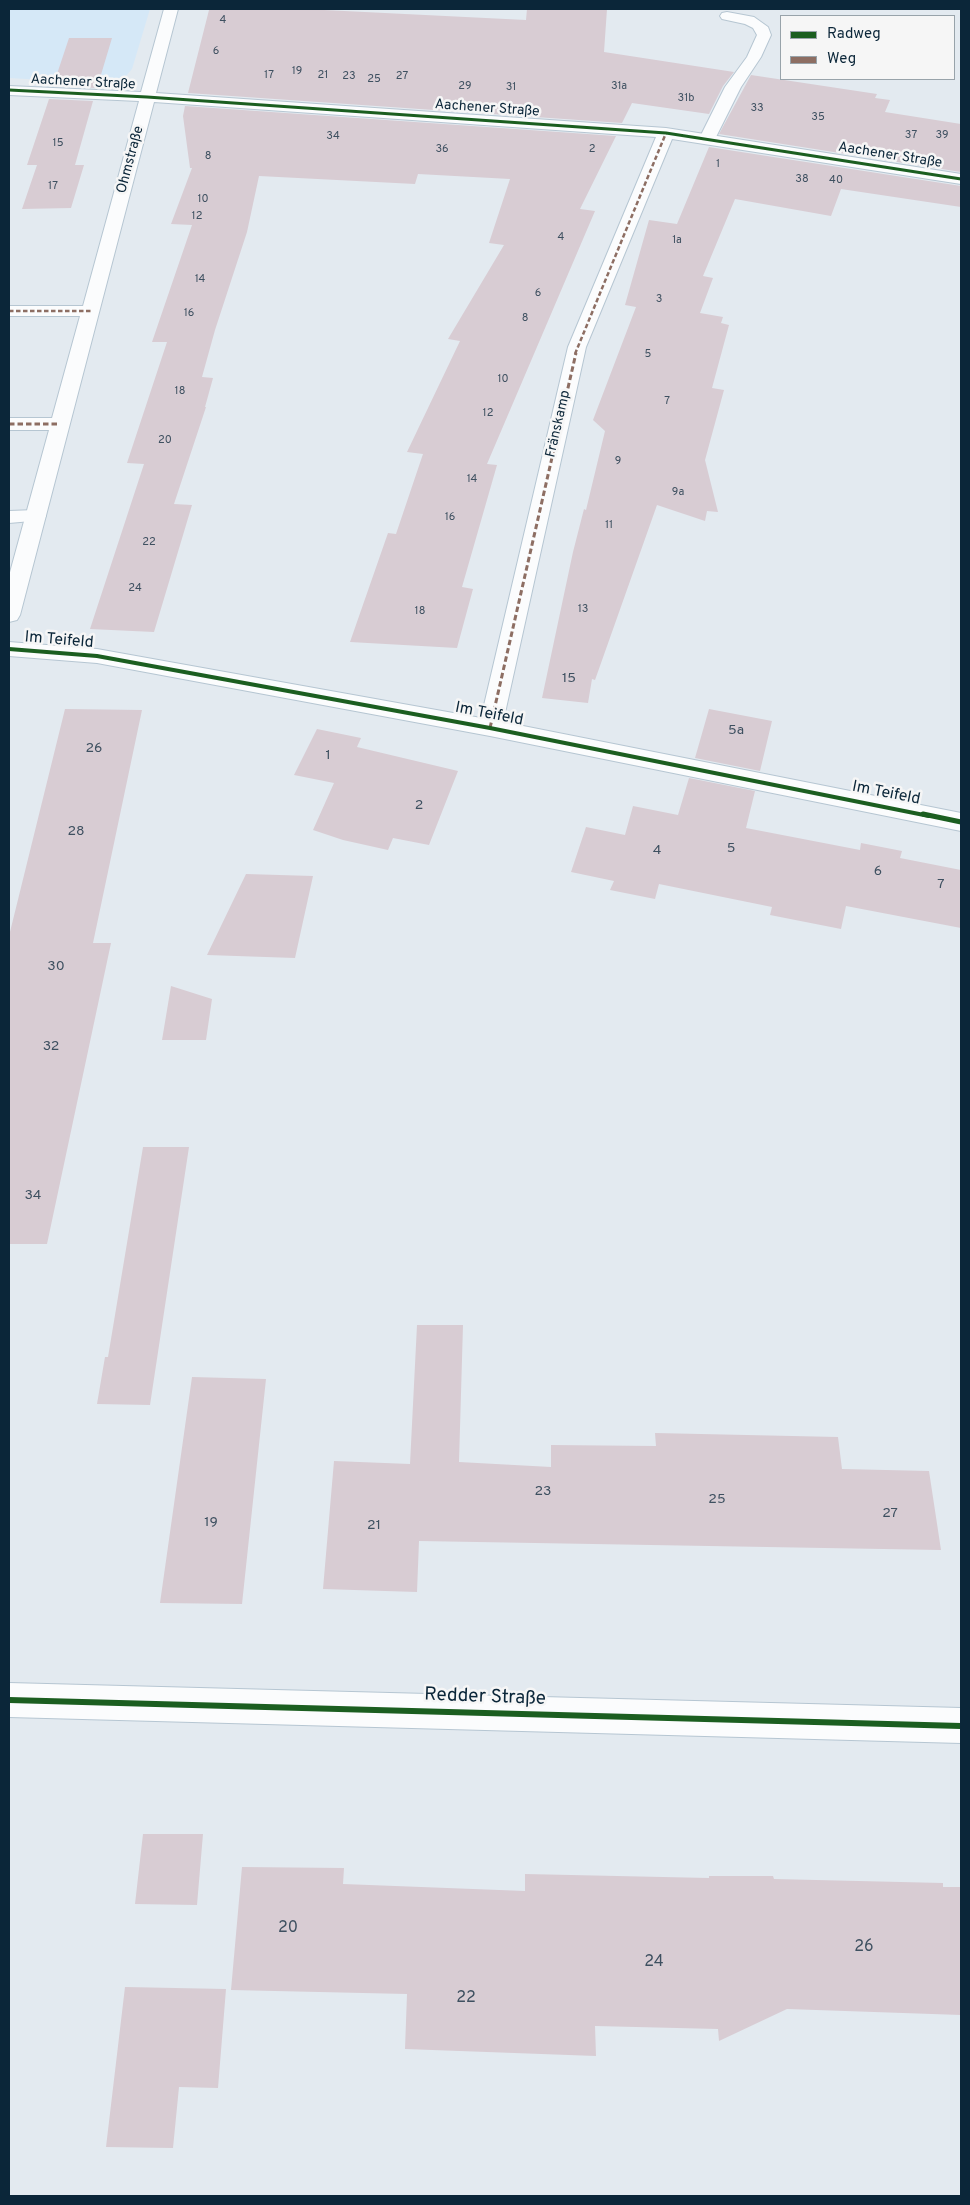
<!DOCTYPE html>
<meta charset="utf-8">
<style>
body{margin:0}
#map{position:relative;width:970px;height:2205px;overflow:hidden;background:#e3eaf0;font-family:Overpass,sans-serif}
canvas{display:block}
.frame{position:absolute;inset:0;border:10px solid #0b2639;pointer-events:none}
.legend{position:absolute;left:780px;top:15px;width:175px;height:65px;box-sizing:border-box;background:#f6f6f6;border:1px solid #98a3aa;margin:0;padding:6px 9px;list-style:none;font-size:15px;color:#0b2639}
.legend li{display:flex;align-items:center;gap:10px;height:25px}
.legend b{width:25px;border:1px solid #98a3aa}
</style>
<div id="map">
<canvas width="970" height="2205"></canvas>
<div class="frame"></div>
<ul class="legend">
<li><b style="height:6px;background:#1b5e20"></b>Radweg</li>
<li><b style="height:6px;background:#8d6e63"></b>Weg</li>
</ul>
</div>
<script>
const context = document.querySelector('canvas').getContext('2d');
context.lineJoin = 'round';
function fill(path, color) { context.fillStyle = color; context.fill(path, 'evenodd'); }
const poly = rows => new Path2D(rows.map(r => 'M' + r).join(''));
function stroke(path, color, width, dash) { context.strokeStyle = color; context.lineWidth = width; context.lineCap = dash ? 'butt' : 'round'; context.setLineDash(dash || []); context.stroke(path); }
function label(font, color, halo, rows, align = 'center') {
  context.font = font + ' Overpass,sans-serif'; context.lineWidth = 5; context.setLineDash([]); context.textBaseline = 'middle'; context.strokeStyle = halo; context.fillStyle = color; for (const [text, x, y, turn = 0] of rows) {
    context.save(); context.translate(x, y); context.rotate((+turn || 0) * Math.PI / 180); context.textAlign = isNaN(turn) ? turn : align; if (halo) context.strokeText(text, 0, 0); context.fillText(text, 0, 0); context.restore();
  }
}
fill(poly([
 [9,9,150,9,132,69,126,76,113,81,95,83,9,78]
]), '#d5e8f7');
fill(poly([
 [304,9,526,20,527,9,607,9,604,52,734,72,723,86,709,114,632,103,622,123,188,93,209,10],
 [69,38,112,38,97,88,53,86],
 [751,75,877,94,875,98,890,100,885,112,961,124,961,172,719,134],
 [49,99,93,101,75,165,84,165,71,208,22,209,37,165,27,165],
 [185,106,616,136,580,209,595,211,487,464,497,465,462,587,473,589,457,648,350,642,388,533,396,534,423,454,407,452,460,341,448,339,504,245,489,243,510,179,418,174,415,184,259,176,247,232,215,330,202,377,213,378,205,407,206,407,174,504,192,505,154,632,90,629,144,464,127,463,167,342,152,342,192,225,171,224,192,168,190,168,183,116],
 [709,147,961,186,961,207,841,189,831,216,735,199,703,276,713,278,700,313,723,317,721,323,729,325,712,388,724,390,705,460,718,512,707,511,705,521,657,505,595,680,592,679,588,703,542,698,573,552,584,509,586,510,605,431,593,420,636,307,625,305,649,220,677,224],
 [65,709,142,710,93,943,111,943,47,1244,9,1244,9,936],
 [709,709,772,721,760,771,695,758],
 [317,729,361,738,357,747,458,771,429,845,393,838,388,850,343,840,313,830,334,783,294,775],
 [689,778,755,791,746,828,860,850,861,843,902,851,900,858,961,870,961,928,846,906,841,929,770,915,772,907,659,884,655,899,610,890,614,881,571,872,586,827,625,835,633,806,678,815],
 [246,874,313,876,295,958,207,955],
 [171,986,212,999,206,1040,162,1040],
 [143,1147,189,1147,150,1405,97,1404,105,1357,108,1357],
 [417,1325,463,1325,459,1462,551,1467,551,1445,656,1446,655,1433,838,1437,842,1469,929,1471,941,1550,419,1541,417,1592,323,1589,334,1461,410,1464],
 [192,1377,266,1379,242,1604,160,1603],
 [143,1834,203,1834,197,1905,135,1904],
 [242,1867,344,1868,343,1884,525,1891,525,1874,709,1878,709,1876,773,1876,774,1879,943,1883,943,1887,961,1887,961,2015,787,2009,719,2041,718,2029,595,2026,596,2056,405,2049,407,1994,231,1990],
 [125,1987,226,1989,218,2088,179,2087,173,2148,106,2147]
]), '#d8ccd3');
const lane = poly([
 [727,12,754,17,768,27,771,35,761,57,741,87,715,139,713,142,707,144,701,142,699,139,725,87,747,57,757,35,753,28,745,24,722,19,720,16,722,13,727,12],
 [36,510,43,512,46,516,43,520,9,523,9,511,36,510]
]);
const street = poly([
 [164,9,178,9,156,93,666,128,961,174,961,184,672,139,586,347,503,722,961,813,961,831,490,736,97,663,9,656,9,642,97,649,481,718,568,347,656,137,154,102,20,615,17,620,9,622,9,576,49,430,9,430,9,418,52,418,80,316,9,316,9,306,83,306,139,101,9,95,9,86,141,92,164,9]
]);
const secondary = poly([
 [9,1683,961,1708,961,1743,9,1717,9,1683]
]);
stroke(lane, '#b6c6d2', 2);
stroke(street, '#b6c6d2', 2);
stroke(secondary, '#b6c6d2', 2);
fill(lane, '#fbfcfd');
fill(street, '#fbfcfd');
fill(secondary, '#fbfcfd');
stroke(poly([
 [9,311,91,311],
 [575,354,666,133]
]), '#8d6e63', 2.5, [4.5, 2.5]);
stroke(poly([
 [9,424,60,424],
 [490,728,576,353]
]), '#8d6e63', 3, [5.5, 3]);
stroke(poly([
 [9,90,147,97,666,133,961,179]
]), '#1b5e20', 3);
stroke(poly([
 [9,649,97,656,490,728,929,816]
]), '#1b5e20', 4);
stroke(poly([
 [923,814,961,822]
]), '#1b5e20', 5);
stroke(poly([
 [9,1700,961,1726]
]), '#1b5e20', 6);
label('11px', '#3e5060', null, [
 ["4",223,21],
 ["6",216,52],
 ["19",297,72],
 ["17",269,76],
 ["21",323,76],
 ["23",349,77],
 ["27",402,77],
 ["25",374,80],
 ["29",465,87],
 ["31a",619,87],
 ["31",511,88],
 ["31b",686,99],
 ["33",757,109],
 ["35",818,118],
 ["37",911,136],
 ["39",942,136],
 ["34",333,137],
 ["15",58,144],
 ["36",442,150],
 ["2",592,150],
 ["8",208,157],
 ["1",718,165],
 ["38",802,180],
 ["40",836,181],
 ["17",53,187],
 ["10",203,200],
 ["12",197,217],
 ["4",561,238],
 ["1a",677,241],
 ["14",200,280],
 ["6",538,294],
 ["3",659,300],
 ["16",189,314],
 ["8",525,319],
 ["5",648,355],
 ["10",503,380],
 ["18",180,392],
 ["7",667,402],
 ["12",488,414],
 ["20",165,441],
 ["9",618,462],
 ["14",472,480],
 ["9a",678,493],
 ["16",450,518],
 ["11",609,526],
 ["22",149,543],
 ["24",135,589],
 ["13",583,610],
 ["18",420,612]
]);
label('14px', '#0b2639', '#f6f6f6', [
 ["Aachener Straße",83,83,3],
 ["Aachener Straße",487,109,4],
 ["Aachener Straße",890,156,9],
 ["Ohmstraße",131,160,-75],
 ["Fränskamp",559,424,-77]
]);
label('14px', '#3e5060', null, [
 ["15",569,679],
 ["5a",736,731],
 ["26",94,749],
 ["1",328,756],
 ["2",419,806],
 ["28",76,832],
 ["5",731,849],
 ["4",657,851],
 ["6",878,872],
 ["7",941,885],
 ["30",56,967],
 ["32",51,1047],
 ["34",33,1196],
 ["23",543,1492],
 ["25",717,1500],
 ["27",890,1514],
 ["19",211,1523],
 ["21",374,1526]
]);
label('16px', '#0b2639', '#f6f6f6', [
 ["Im Teifeld",59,641,5],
 ["Im Teifeld",489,715,11],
 ["Im Teifeld",886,794,11]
]);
label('16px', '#3e5060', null, [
 ["20",288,1929],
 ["26",864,1948],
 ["24",654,1963],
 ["22",466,1999]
]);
label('19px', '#0b2639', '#f6f6f6', [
 ["Redder Straße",485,1698,2]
]);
</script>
